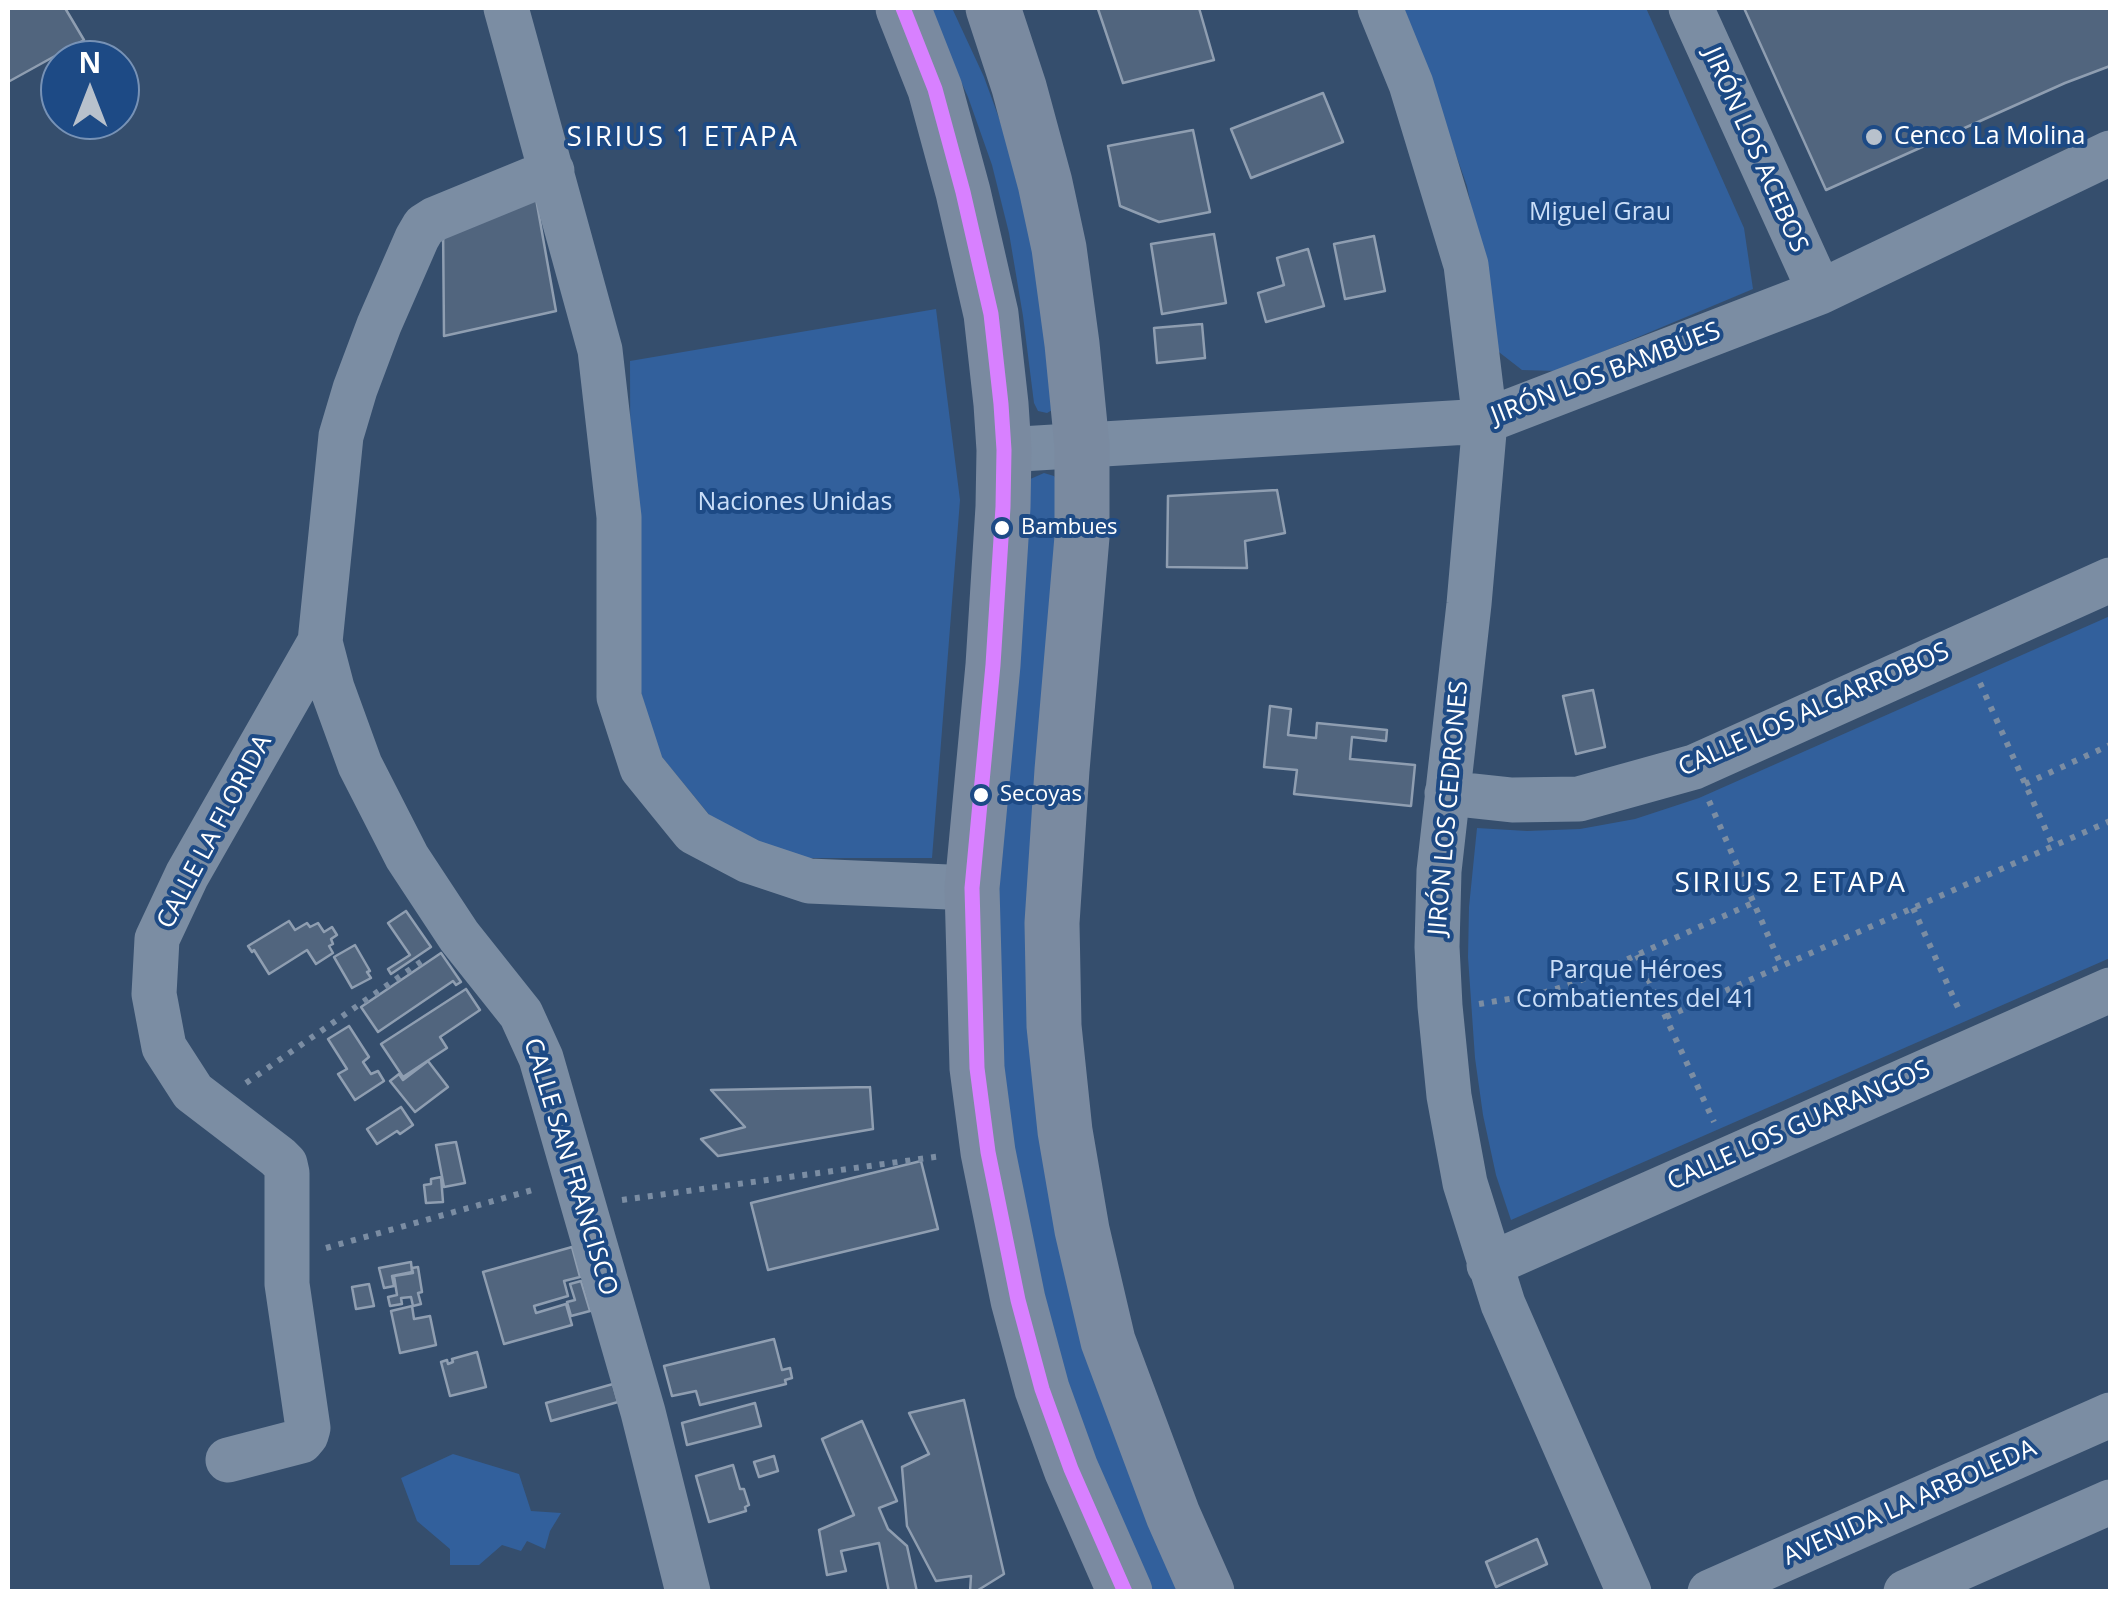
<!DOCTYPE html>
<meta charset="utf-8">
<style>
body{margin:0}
#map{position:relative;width:2118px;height:1599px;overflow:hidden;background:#354e6d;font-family:"Open Sans",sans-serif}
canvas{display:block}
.frame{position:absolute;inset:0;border:10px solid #fff;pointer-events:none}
.north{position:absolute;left:40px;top:40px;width:100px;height:100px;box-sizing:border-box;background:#1d4a85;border:2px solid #7792b6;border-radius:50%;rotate:0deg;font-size:28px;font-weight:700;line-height:40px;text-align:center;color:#fff}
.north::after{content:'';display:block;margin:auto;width:35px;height:45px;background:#b8c1cc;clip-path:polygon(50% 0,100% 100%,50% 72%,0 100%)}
</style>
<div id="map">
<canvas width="2118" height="1599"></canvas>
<div class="frame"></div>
<div class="north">N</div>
</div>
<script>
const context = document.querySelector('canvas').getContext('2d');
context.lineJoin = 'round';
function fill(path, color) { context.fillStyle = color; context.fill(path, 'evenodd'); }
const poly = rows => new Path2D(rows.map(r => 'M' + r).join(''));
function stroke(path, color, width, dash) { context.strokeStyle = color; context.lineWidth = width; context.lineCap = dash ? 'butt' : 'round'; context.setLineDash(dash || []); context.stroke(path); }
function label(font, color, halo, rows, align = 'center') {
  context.font = font + ' "Open Sans",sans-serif'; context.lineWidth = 8; context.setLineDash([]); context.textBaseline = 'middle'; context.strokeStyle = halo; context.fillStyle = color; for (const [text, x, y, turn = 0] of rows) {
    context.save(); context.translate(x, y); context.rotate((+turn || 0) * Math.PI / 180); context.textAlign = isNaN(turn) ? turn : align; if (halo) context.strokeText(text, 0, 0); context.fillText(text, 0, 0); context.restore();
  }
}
fill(poly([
 [928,8,952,8,984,77,1019,173,1036,240,1054,409,1047,413,1038,411,1034,403,1023,316,1009,233,992,165,968,97],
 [1404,8,1646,8,1744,228,1753,289,1557,371,1522,370,1495,349,1489,294,1467,186],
 [936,309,960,500,932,858,793,858,715,822,657,751,631,656,630,361],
 [1044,473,1054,476,1059,483,1032,902,1186,1591,1146,1591,1069,1407,1011,1179,992,990,1028,480],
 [2110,616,2110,958,1511,1220,1496,1175,1483,1115,1475,1058,1468,957,1469,907,1477,828,1527,831,1580,829,1635,819,1699,798],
 [453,1454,519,1474,531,1511,561,1513,550,1531,545,1549,527,1541,521,1551,502,1545,479,1565,450,1565,450,1549,417,1521,401,1478]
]), '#32609c');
const building = poly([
 [8,8,65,8,84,40,8,82,8,8],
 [1101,8,1199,8,1214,60,1123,83,1098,9,1101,8],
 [1744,8,2110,8,2110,66,2065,83,1826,190,1744,8],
 [1323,93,1343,142,1251,178,1231,129,1323,93],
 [1193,130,1210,212,1159,222,1120,206,1108,146,1193,130],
 [535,193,556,311,444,336,443,222,535,193],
 [1214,234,1226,303,1162,314,1151,244,1214,234],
 [1374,236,1385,291,1345,299,1334,244,1374,236],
 [1308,249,1324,306,1266,322,1258,293,1284,285,1277,258,1308,249],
 [1202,324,1205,358,1157,363,1154,328,1202,324],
 [1277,490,1285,533,1245,541,1247,568,1167,567,1168,496,1277,490],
 [1593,690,1605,747,1576,754,1563,696,1593,690],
 [1270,706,1291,709,1288,735,1316,738,1317,723,1387,730,1386,741,1352,737,1350,759,1415,765,1411,806,1294,794,1297,770,1264,767,1270,706],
 [406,911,431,947,391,974,388,969,410,955,388,923,406,911],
 [289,921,295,930,307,923,310,927,318,923,324,932,332,927,337,935,331,939,333,944,329,946,333,953,316,964,307,950,269,974,254,950,252,952,248,946,289,921],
 [355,945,370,971,367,972,371,978,352,988,334,957,355,945],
 [441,953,461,982,456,985,453,981,378,1032,361,1007,441,953],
 [466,989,480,1010,440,1037,447,1048,403,1077,381,1044,466,989],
 [349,1026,369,1057,363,1062,371,1074,378,1071,384,1081,355,1100,338,1074,347,1069,328,1039,349,1026],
 [428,1061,448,1087,415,1112,390,1081,399,1074,403,1080,428,1061],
 [870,1087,873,1129,718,1156,701,1139,745,1127,711,1090,870,1087],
 [401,1107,413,1125,400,1134,397,1131,377,1144,367,1129,401,1107],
 [456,1142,465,1183,444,1187,436,1145,456,1142],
 [921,1161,938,1229,768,1270,751,1203,921,1161],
 [441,1177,443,1202,426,1203,424,1185,431,1184,431,1179,441,1177],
 [572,1247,580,1277,564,1281,568,1296,534,1306,536,1313,566,1304,572,1325,504,1344,483,1272,572,1247],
 [411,1262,412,1272,392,1276,394,1286,384,1288,379,1268,411,1262],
 [418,1267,422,1292,418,1293,421,1304,413,1306,411,1297,401,1298,402,1304,390,1306,388,1297,397,1295,394,1276,413,1273,412,1268,418,1267],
 [581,1281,590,1311,571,1316,567,1302,575,1300,570,1284,581,1281],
 [369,1284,374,1306,356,1309,352,1287,369,1284],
 [412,1306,414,1319,430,1316,436,1345,400,1353,391,1311,412,1306],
 [774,1339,782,1370,790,1368,792,1378,785,1380,786,1384,700,1405,696,1391,672,1396,664,1366,774,1339],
 [477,1352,486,1387,450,1396,441,1362,447,1360,448,1364,453,1362,452,1359,477,1352],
 [613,1384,618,1402,551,1421,546,1403,613,1384],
 [964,1400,1004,1574,975,1592,970,1592,971,1576,936,1581,907,1526,902,1467,929,1454,909,1413,964,1400],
 [755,1403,761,1426,687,1445,682,1423,755,1403],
 [862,1421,897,1501,879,1508,888,1529,907,1546,917,1592,889,1592,879,1543,841,1551,846,1571,827,1575,819,1530,854,1515,822,1439,862,1421],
 [774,1456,778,1471,759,1477,754,1462,774,1456],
 [733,1465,740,1489,744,1489,749,1505,745,1507,746,1511,709,1522,696,1476,733,1465],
 [1537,1539,1547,1564,1496,1587,1486,1562,1537,1539]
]);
fill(building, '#51657e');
stroke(building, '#8f9eb1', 2.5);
stroke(poly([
 [1980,683,2053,846],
 [2025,784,2110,745],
 [1709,801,1781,965],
 [1913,908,1960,1012],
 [1637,955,1714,1122],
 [1479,1004,1539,994,1572,984,1753,903],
 [1666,1017,2110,821],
 [246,1083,425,959],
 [622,1200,942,1156],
 [326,1248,536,1189]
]), '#7b8da3', 6, [5, 8]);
stroke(poly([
 [506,8,600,350,619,517,619,697,642,768,694,832,749,861,809,881,972,888],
 [1380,8,1411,84,1466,265,1485,421,1469,604,1439,871,1437,947,1440,1006,1449,1096,1465,1183,1503,1304,1629,1592],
 [1691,8,1820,292],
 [552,171,435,219,424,226,417,238,379,325,355,389,341,436,320,642,332,688,360,765,407,857,459,936,521,1014,541,1058,643,1412,688,1592],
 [1004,450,1485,421,1820,292,2110,153],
 [1447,793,1512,800,1579,799,1694,767,2110,580],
 [1489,1265,2110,990],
 [228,1460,301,1441,306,1435,308,1428,287,1284,287,1173,285,1164,278,1157,193,1092,164,1047,154,994,157,939,187,875,320,642],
 [1710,1592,2110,1415],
 [1906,1592,2110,1502]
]), '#7b8da3', 45);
stroke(poly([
 [903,8,935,89,963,192,991,314,1001,404,1004,450,1003,507,993,665,972,888,977,1068,988,1152,1018,1300,1042,1389,1071,1469,1125,1592],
 [993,8,1019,87,1045,183,1059,248,1072,344,1082,446,1082,537,1062,770,1052,923,1054,1026,1065,1131,1082,1230,1108,1341,1173,1515,1207,1592]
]), '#7a8aa0', 55);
stroke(poly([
 [903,8,935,89,963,192,991,314,1001,404,1004,450,1003,507,993,665,972,888,977,1068,988,1152,1018,1300,1042,1389,1071,1469,1125,1592]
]), '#d880ff', 15);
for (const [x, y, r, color] of [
 [1874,137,10,"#b8c1cc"],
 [1002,528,9,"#fff"],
 [981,795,9,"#fff"]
]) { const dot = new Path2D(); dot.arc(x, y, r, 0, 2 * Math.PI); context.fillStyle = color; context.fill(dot); stroke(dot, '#1d4a85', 4); }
label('22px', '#fff', '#1d4a85', [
 ["Bambues",1021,528],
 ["Secoyas",1000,795]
], 'left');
label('25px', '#fff', '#1d4a85', [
 ["Cenco La Molina",1894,137]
], 'left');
label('25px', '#fff', '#1d4a85', [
 ["JIRÓN LOS ACEBOS",1755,150,66],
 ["JIRÓN LOS BAMBÚES",1606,374,-21],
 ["CALLE LOS ALGARROBOS",1814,710,-24],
 ["JIRÓN LOS CEDRONES",1449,808,-85],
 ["CALLE LA FLORIDA",215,832,-62],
 ["CALLE LOS GUARANGOS",1799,1126,-24],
 ["CALLE SAN FRANCISCO",570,1167,73],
 ["AVENIDA LA ARBOLEDA",1910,1503,-24]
]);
label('25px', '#cadef8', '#1d4a85', [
 ["Miguel Grau",1600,213],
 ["Naciones Unidas",795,503],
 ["Parque Héroes",1636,971],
 ["Combatientes del 41",1636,1000]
]);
context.letterSpacing = '2.5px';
label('28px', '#fff', '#1d4a85', [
 ["SIRIUS 1 ETAPA",683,138],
 ["SIRIUS 2 ETAPA",1791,884]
]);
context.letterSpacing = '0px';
</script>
